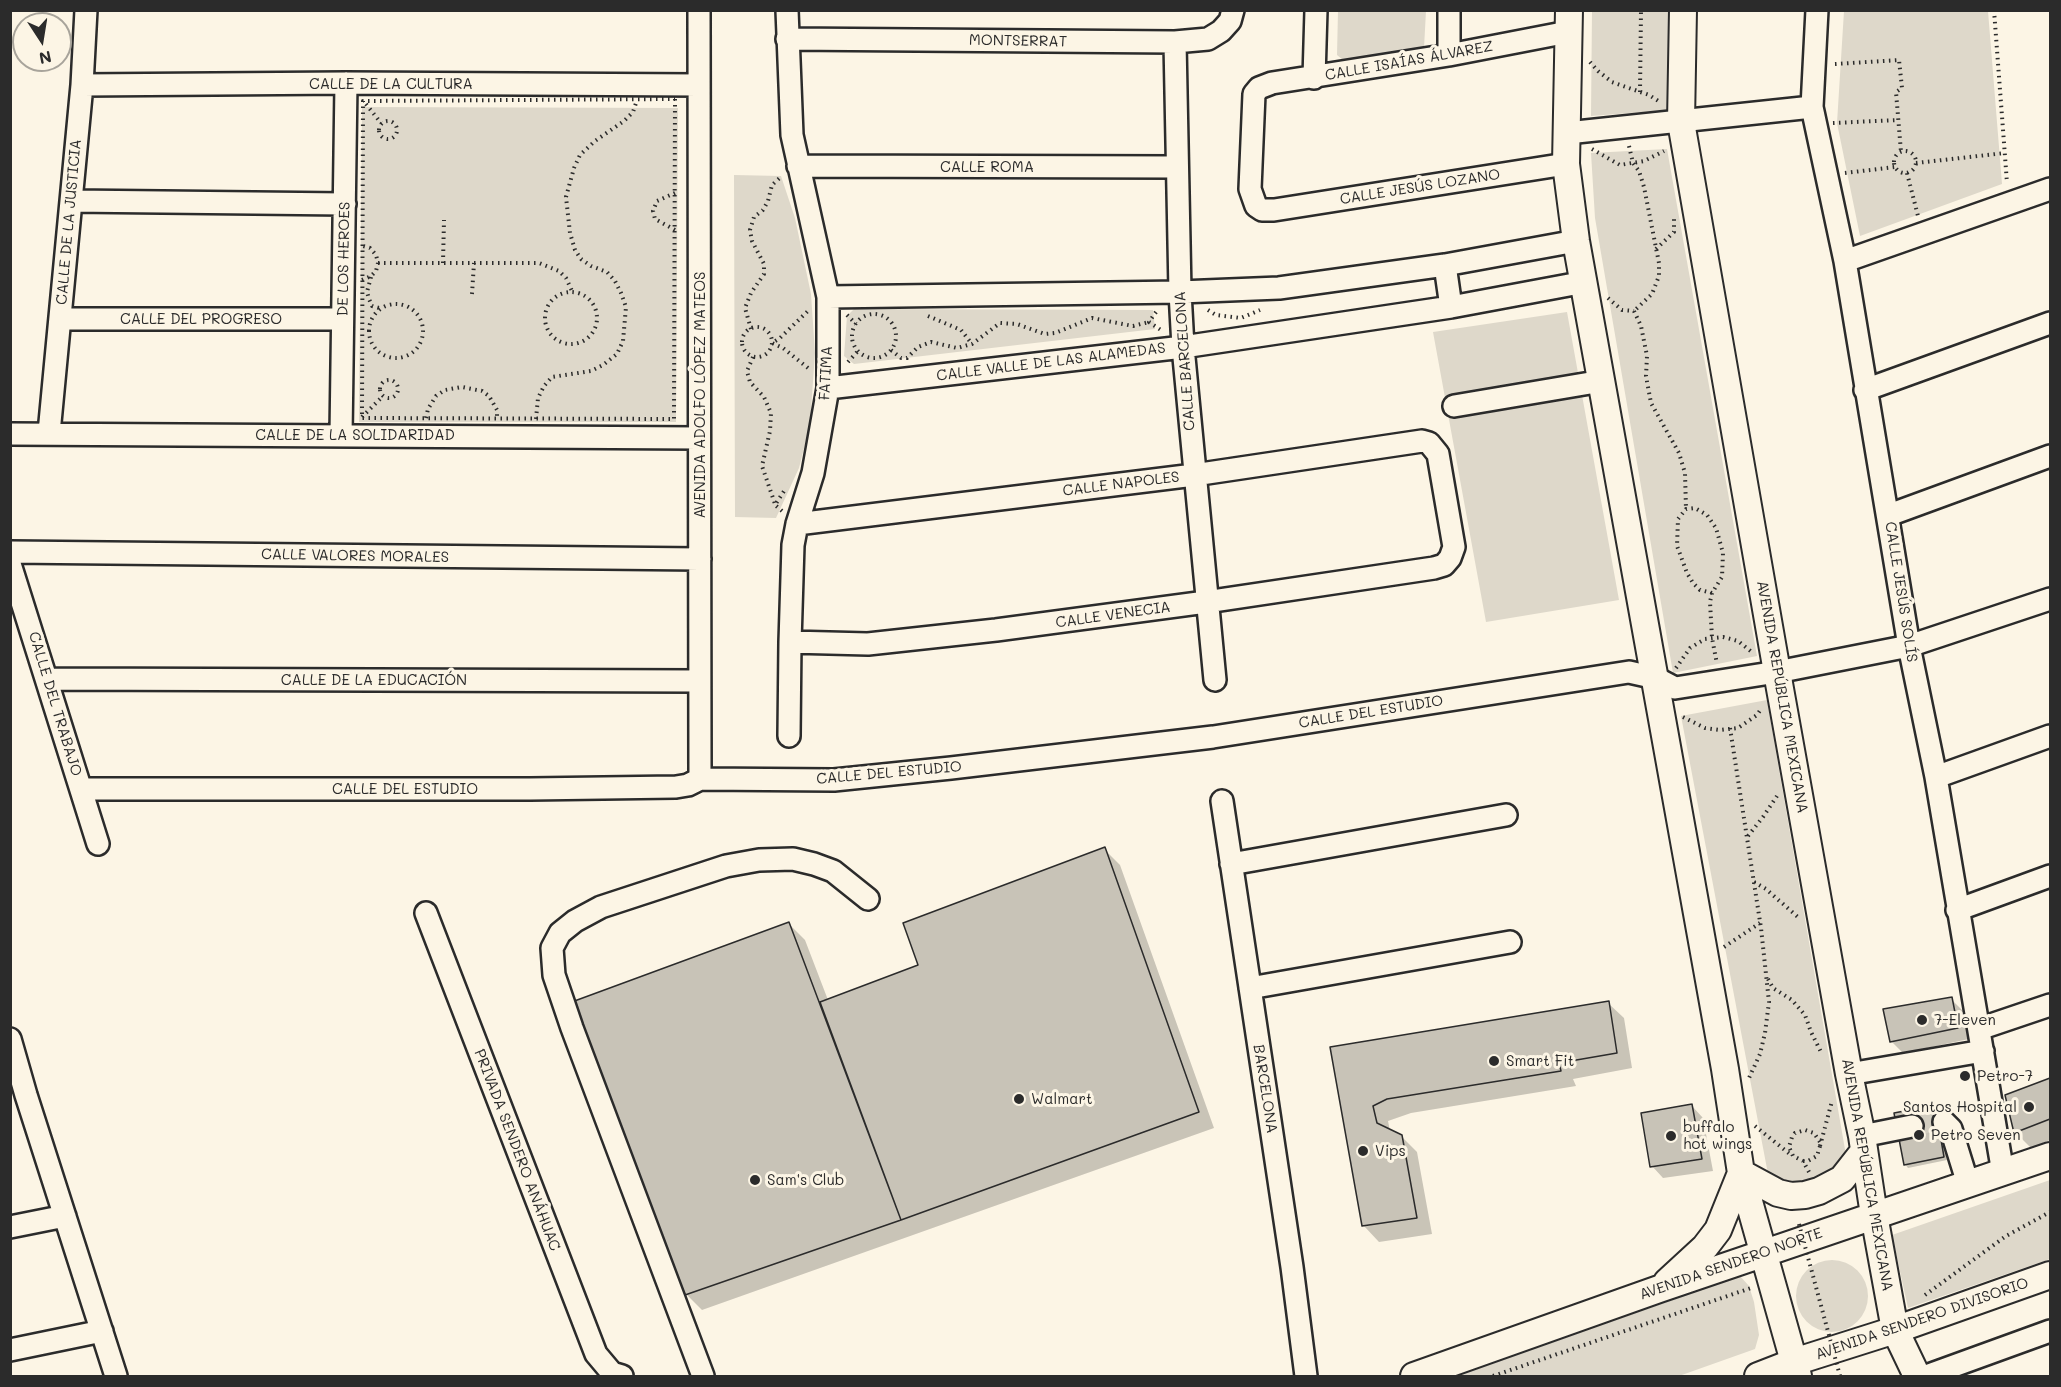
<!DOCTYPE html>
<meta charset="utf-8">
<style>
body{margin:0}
#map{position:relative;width:2061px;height:1387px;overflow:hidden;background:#fcf5e5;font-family:Mali,sans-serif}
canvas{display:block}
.frame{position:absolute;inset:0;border:12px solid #2b2b2b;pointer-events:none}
.north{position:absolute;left:12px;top:12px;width:60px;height:60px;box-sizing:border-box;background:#fcf5e5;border:2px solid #a8a49b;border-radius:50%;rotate:168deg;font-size:16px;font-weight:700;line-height:24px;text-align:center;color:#2b2b2b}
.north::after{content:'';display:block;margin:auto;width:21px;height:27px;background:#2b2b2b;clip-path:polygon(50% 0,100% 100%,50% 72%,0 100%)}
</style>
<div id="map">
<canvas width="2061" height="1387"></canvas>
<div class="frame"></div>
<div class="north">N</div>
</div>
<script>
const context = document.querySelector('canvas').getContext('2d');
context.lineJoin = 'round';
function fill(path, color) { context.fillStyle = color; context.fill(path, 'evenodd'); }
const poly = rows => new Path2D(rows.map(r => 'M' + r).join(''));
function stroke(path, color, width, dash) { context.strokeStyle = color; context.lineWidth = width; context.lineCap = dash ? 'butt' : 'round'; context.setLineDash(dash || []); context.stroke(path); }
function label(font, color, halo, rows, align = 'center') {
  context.font = font + ' Mali,sans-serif'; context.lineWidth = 6; context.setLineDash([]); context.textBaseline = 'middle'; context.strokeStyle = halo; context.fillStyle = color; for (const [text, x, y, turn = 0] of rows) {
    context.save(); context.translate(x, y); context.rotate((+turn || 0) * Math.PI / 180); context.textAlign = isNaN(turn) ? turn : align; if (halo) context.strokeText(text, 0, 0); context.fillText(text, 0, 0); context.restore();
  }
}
fill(poly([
 [1338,11,1426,11,1424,48,1343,60,1337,55],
 [1592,11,1671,11,1669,110,1591,116],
 [1844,11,1988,11,2002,184,1860,236,1837,123],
 [362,107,678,108,676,422,359,422],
 [1667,149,1757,656,1673,673,1595,218,1591,153],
 [734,175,781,176,795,218,811,294,815,353,810,424,799,468,776,518,735,517],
 [854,309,1153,310,1155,329,854,364,844,356,847,316],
 [1567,312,1619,600,1486,622,1433,332],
 [1767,700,1847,1161,1841,1170,1798,1189,1768,1174,1681,716],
 [2050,1180,2050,1259,1908,1308,1892,1235],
 '1796 1296a36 36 0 1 1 72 0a36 36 0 1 1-72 0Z',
 [1740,1276,1749,1286,1754,1302,1759,1335,1755,1349,1679,1376,1457,1376]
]), '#ded8ca');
fill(poly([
 [1104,849,1120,865,1214,1128,702,1310,686,1294,789,924,805,940,828,1000,920,966],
 [1951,999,1963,1011,1969,1039,1903,1053,1891,1041],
 [1608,1003,1624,1018,1632,1068,1573,1079,1576,1086,1411,1113,1388,1121,1390,1131,1401,1136,1417,1152,1432,1234,1379,1242,1364,1226,1332,1048],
 [2050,1080,2050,1140,2031,1148,2015,1132,2007,1096],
 [1692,1106,1703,1118,1713,1171,1663,1178,1652,1166],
 [1935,1107,1938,1110,1947,1160,1908,1168,1905,1164]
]), '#0003');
const building = poly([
 [1105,847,1199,1112,901,1220,820,1002,918,965,903,923,1105,847],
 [789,922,901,1220,685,1295,569,1003,789,922],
 [1952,997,1958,1028,1890,1042,1883,1009,1952,997],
 [1609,1001,1617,1053,1559,1063,1561,1071,1387,1099,1373,1106,1377,1123,1402,1135,1417,1218,1362,1226,1330,1047,1609,1001],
 [2050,1078,2050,1119,2014,1133,2005,1095,2050,1078],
 [1692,1104,1702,1159,1650,1167,1641,1113,1692,1104],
 [1935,1105,1944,1157,1904,1165,1894,1113,1935,1105]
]);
fill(building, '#c8c3b7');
stroke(building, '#2b2b2b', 1.5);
stroke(poly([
 [1912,1126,1937,1120,1944,1122]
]), '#d2cdc0', 21, [21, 10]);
const minor = poly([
 [699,10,700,779],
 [787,10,792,135,828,297,828,388,813,473,797,524,793,545,790,642,789,736],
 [1449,10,1449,55],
 [1817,10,1812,107,1845,261,1909,646,1936,777,2003,1173],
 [787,39,1175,42,1208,39,1221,31,1230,21,1233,10],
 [1175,42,1180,292,1183,347,1215,680],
 [1314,78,1316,10],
 [82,85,346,83,699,85],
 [1567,133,1812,107],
 [1566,164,1274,210,1262,210,1256,206,1250,189,1254,94,1259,88,1272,83,1449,55,1568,32],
 [798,166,1177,167],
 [71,201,345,204],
 [1845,261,2050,189],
 [1445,265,1451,307],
 [828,297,1180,292,1279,288,1445,265,1576,241],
 [60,319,342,319],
 [828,388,1183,347,1451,307,1585,282],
 [1865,390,2050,323],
 [1454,406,1602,381],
 [49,433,82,85,86,10],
 [10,434,699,438],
 [341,435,346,83],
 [1889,515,2050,456],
 [10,552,700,559],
 [10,564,98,844],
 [790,642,868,644,996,630,1206,602,1434,568,1444,565,1450,558,1454,547,1438,454,1429,443,1422,441,1194,475,797,524],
 [48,679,699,681],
 [1936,777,2050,736],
 [81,789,530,789,676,787,688,785,700,779,834,780,951,768,1213,737,1629,672,1656,678,1675,688,1777,672,1909,646,2050,599],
 [1222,801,1292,1267,1306,1376],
 [1231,864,1506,815],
 [1957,910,2050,876],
 [426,913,596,1354,612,1373,622,1376],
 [1250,988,1510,942],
 [1979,1029,2050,1005],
 [10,1039,26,1095,116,1376],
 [1849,1074,1983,1051],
 [1944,1122,1951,1129,1968,1184],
 [1862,1136,1912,1126],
 [10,1227,65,1216],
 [10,1350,102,1331],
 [703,1376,572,1028,554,975,552,948,560,933,575,921,601,907,726,866,759,860,793,859,814,864,833,871,868,899],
 [1926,1376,2050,1331]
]);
const major = poly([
 [1569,10,1566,164,1576,241,1725,1069,1741,1173,1798,1376],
 [1683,10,1681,122,1777,672,1849,1074,1862,1136,1874,1215,1895,1330,1917,1376],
 [1741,1173,1778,1193,1791,1196,1805,1195,1819,1191,1842,1179,1864,1151],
 [1667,1282,1705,1247,1718,1230,1741,1173],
 [1414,1376,1659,1289,2050,1156],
 [1758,1376,1794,1362,1895,1330,2050,1275]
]);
stroke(minor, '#2b2b2b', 26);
stroke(major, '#2b2b2b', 30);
stroke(poly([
 [1994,10,2007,183],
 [1590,62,1598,71,1612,82,1649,95,1660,102],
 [1835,64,1899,60,1902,88,1896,92,1901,152],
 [1640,92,1641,10],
 [675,99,674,419,362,418,363,101,675,99],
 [366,104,381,123],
 '379 130a9 9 0 1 1 18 0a9 9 0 1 1-18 0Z',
 [1833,123,1898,120],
 [1629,146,1633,163,1639,171,1644,187,1659,263,1659,276,1652,294,1634,311],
 [1592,149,1620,165,1644,161,1664,151],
 '1894 162a11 11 0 1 1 22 0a11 11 0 1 1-22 0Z',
 [1916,163,2005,153],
 [1845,173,1895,167],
 [1907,173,1918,216],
 [675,193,657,201,653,211,655,219,675,230],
 [1656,249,1674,232,1674,218],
 [378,263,539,263,559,271,566,278,572,291],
 [443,263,444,220],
 [371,277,367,292,369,299,372,306,379,308],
 [362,280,371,276,376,271,378,263,376,255,370,248,363,246],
 '545 318a26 26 0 1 1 52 0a26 26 0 1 1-52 0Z',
 [472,294,474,263],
 [1608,298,1622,310,1634,311],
 '369 331a27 27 0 1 1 54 0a27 27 0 1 1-54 0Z',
 [1208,310,1216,315,1241,318,1260,310],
 [1634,311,1641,326,1647,356,1646,376,1651,403,1679,453,1685,473,1686,509],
 [1156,312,1149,322,1161,330],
 '852 336a22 22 0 1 1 44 0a22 22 0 1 1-44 0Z',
 [847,315,856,324],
 [928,316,961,330,972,344],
 '742 342a15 15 0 1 1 30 0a15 15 0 1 1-30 0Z',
 [751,329,745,308,751,293,764,274,764,264,752,241,750,230,754,217,763,210,768,201,772,185,782,176],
 [891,350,901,358,907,358,918,347,931,342,957,348,972,344,1000,323,1017,324,1045,334,1055,333,1092,318,1133,326,1149,322],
 [753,357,747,371,750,382,764,397,771,413,770,431,762,466,775,504],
 [848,362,858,351],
 [808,368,783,348,772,343,780,338,810,309],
 '380 389a9 9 0 1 1 18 0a9 9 0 1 1-18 0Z',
 [362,417,383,396],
 [426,418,428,409,436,396,445,390,462,387,482,391,489,396,497,410,497,418],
 [536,419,538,398,544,386,552,377,591,371,603,365,617,354,623,341,626,307,621,293,615,281,607,272,591,266,581,259,575,250,570,233,566,197,574,168,580,155,595,141,624,121,633,112,636,103],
 [782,511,775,505,786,488],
 [1712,593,1700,590,1693,583,1687,573,1677,546,1678,519,1686,509,1695,508,1707,515,1716,528,1723,553,1722,577,1712,593,1710,602,1712,638,1717,664],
 [1676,668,1690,648,1705,639,1723,637,1738,641,1753,653],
 [1683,717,1705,728,1720,730,1738,728,1757,715,1761,709],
 [1730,728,1761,928,1769,1002,1765,1033,1760,1054,1749,1078],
 [1748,836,1763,817,1777,796],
 [1754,882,1766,889,1799,918],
 [1724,947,1760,923],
 [1768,979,1773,988,1792,1000,1805,1015,1811,1032,1822,1054],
 [1755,1126,1791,1155],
 [1820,1146,1832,1101],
 [1803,1161,1808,1161,1817,1156,1820,1146,1820,1142,1814,1133,1805,1130,1795,1133,1792,1137,1789,1147,1793,1156,1803,1161,1809,1172],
 [1925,1295,2006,1236,2050,1212],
 [1493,1376,1751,1288]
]), '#2b2b2b', 4, [1.5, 4.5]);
stroke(minor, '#fcf5e5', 21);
stroke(major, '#fcf5e5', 26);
stroke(poly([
 [1799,1224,1840,1376]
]), '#2b2b2b', 4, [1.5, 4.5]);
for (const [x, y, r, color] of [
 [1922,1020,6,"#2b2b2b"],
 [1494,1061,6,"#2b2b2b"],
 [1965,1076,6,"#2b2b2b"],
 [1019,1099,6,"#2b2b2b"],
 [2029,1107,6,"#2b2b2b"],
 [1919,1135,6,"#2b2b2b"],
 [1671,1136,6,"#2b2b2b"],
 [1363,1151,6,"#2b2b2b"],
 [755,1180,6,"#2b2b2b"]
]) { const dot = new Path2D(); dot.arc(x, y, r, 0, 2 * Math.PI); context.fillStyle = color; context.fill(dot); stroke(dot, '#fcf5e5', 2); }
label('15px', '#2b2b2b', '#fcf5e5', [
 ["MONTSERRAT",1018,41,1],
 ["CALLE ISAÍAS ÁLVAREZ",1409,61,-10],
 ["CALLE DE LA CULTURA",391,84],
 ["CALLE ROMA",987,167],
 ["CALLE JESÚS LOZANO",1420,187,-9],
 ["CALLE DE LA JUSTICIA",69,222,-85],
 ["DE LOS HEROES",344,259,-89],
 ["CALLE DEL PROGRESO",201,319],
 ["CALLE BARCELONA",1185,361,-94],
 ["CALLE VALLE DE LAS ALAMEDAS",1051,362,-7],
 ["FATIMA",826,373,-87],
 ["AVENIDA ADOLFO LÓPEZ MATEOS",700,395,-90],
 ["CALLE DE LA SOLIDARIDAD",355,435],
 ["CALLE NAPOLES",1121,484,-7],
 ["CALLE VALORES MORALES",355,556,1],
 ["CALLE JESÚS SOLÍS",1901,592,81],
 ["CALLE VENECIA",1113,615,-8],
 ["CALLE DE LA EDUCACIÓN",374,680],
 ["AVENIDA REPÚBLICA MEXICANA",1782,697,80],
 ["CALLE DEL TRABAJO",55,704,73],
 ["CALLE DEL ESTUDIO",1371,712,-9],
 ["CALLE DEL ESTUDIO",889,773,-5],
 ["CALLE DEL ESTUDIO",405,789],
 ["BARCELONA",1265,1089,81],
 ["PRIVADA SENDERO ANÁHUAC",517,1150,69],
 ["AVENIDA REPÚBLICA MEXICANA",1867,1175,80],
 ["AVENIDA SENDERO NORTE",1731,1264,-19],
 ["AVENIDA SENDERO DIVISORIO",1922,1319,-19]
]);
label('15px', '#2b2b2b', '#fcf5e5', [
 ["7-Eleven",1934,1020],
 ["Smart Fit",1506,1061],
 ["Petro-7",1977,1076],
 ["Walmart",1031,1099],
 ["Santos Hospital",2017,1107,"right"],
 ["buffalo",1683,1127],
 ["hot wings",1683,1144],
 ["Petro Seven",1931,1135],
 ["Vips",1375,1151],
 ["Sam's Club",767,1180]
], 'left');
</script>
